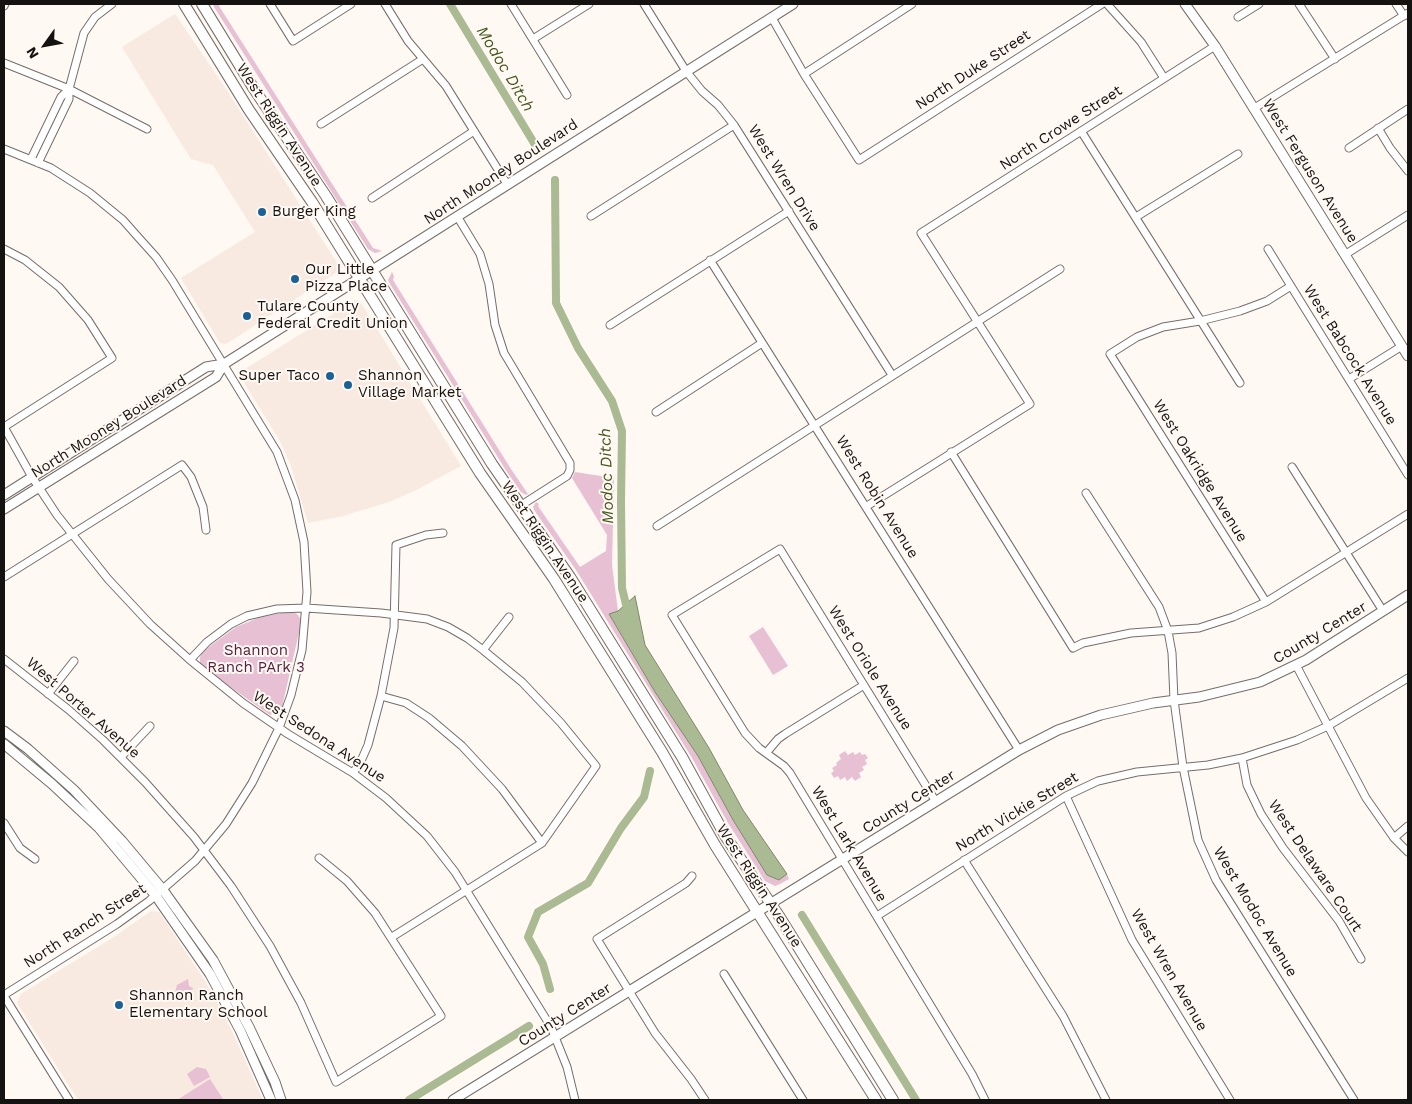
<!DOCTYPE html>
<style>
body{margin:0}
#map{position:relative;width:1412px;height:1104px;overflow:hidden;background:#fff8f3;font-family:"Work Sans",sans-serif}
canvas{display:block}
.frame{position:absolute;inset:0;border:5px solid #151311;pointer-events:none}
.north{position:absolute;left:20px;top:20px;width:50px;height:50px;-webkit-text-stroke:4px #fff8f3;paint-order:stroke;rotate:238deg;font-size:14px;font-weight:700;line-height:20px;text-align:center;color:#151311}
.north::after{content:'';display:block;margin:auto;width:18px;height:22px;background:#151311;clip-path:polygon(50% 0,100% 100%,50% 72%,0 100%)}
</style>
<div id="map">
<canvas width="1412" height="1104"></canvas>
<div class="frame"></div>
<div class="north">N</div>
</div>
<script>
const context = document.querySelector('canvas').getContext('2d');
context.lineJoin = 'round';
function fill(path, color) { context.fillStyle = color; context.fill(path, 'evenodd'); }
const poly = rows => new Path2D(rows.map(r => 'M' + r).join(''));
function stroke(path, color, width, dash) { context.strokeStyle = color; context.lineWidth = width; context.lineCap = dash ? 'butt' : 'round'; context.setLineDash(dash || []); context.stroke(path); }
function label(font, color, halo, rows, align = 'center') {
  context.font = font + ' "Work Sans",sans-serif'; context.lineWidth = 4; context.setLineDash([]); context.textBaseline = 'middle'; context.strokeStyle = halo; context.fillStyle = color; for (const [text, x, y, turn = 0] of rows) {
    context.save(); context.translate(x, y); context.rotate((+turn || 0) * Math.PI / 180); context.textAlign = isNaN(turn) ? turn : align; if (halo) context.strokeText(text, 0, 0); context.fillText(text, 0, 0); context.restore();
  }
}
fill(poly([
 [175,14,228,92,339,266,337,272,226,344,220,343,181,278,255,232,213,165,191,159,122,47],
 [355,300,360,301,461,466,416,490,389,502,343,516,308,523,291,466,280,441,240,376,242,371],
 [151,911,159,912,207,984,231,1029,263,1100,78,1100,17,1003,21,994,114,937]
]), '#f8eae0');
fill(poly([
 [213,4,220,4,219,6,373,248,382,251,375,253,368,249,214,7],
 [392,272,394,276,393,280,511,469,528,494,526,495,521,492,507,472,390,284,388,280],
 [575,472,614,478,612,565,618,611,609,614,655,692,698,756,733,820,767,875,779,880,787,874,789,879,780,884,775,886,765,881,728,823,692,758,576,570,534,510,533,507,536,502,539,504,538,506,580,567,606,551,607,535,572,478],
 [291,611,297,614,300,618,301,624,282,707,277,713,270,715,205,669,200,663,200,658,201,654,206,649,236,627,258,618],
 [763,627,788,666,773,675,749,636],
 [845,751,848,755,853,752,855,755,860,752,862,755,865,754,868,758,865,760,867,764,862,767,864,770,859,773,861,777,855,781,852,777,847,781,845,777,840,780,838,776,834,778,831,773,834,771,832,768,837,765,836,763,841,759,839,755],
 [188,979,189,986,193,988,193,989,173,1001,171,998,175,993,177,985],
 [197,1067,206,1069,210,1077,194,1086,187,1074],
 [210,1079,223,1099,221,1100,177,1100]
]), '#e8c0d3');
const water = poly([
 [635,596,645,645,709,748,743,810,787,874,779,880,767,875,733,820,698,756,655,692,609,614,618,611,635,596]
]);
fill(water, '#aaba92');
stroke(water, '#7d886b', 1);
stroke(poly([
 [450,4,537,148],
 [555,180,556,303,578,348,612,401,622,431,621,502,622,588,628,613],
 [802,915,916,1100],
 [550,989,543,964,528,937,538,912,588,883,621,828,644,797,650,771],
 [409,1100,529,1026]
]), '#aaba92', 8);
const minor = poly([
 [270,4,293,41,351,4],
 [385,4,408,41,446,86,507,184],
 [511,4,567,95],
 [644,4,686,71,702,91,718,105,734,125,892,375],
 [1107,4,1141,42,1164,78],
 [1299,4,1335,59],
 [1396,4,1404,16],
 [4,6,5,4],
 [1238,17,1259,4],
 [772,18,804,74,859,160,1102,4],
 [533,39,589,4],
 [4,63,69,89,147,129],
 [804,74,912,4],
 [1253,109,1408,13],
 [321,124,423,59],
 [1378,128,1390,148,1408,171],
 [1081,131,1240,383],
 [1349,148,1408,109],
 [4,149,51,168,90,193,123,220,138,237,156,257,172,280,277,452,295,500,304,542,307,592,302,650,291,695,279,728,252,783,226,824,195,861,149,901,117,924,4,995],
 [31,159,61,97,69,89],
 [38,163,69,99,69,89,84,33,95,17,112,4],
 [372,198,474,131],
 [457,216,480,254,489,284,495,325,504,353,570,463,570,470,567,476,520,506],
 [591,216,734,125],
 [1136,217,1238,154],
 [4,249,25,260,59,287,88,320,112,358,4,427],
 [1268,249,1408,475],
 [1346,254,1408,215],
 [710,260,1019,750],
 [610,325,789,211],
 [1349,379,1402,346],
 [656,412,762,343],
 [4,427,32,477,57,515,108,579,150,624,190,660,243,703,288,734,353,773,386,798,427,836,455,872,551,1027,567,1067,575,1100],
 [951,452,1073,648,1083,643,1131,633,1199,628,1233,617,1266,602,1408,514],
 [1292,467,1383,611],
 [1086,493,1159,607,1168,631,1172,653,1174,700,1183,767,1198,840,1216,880,1354,1100],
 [867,506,1030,404,921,233,1215,46],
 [657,526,1060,269],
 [4,577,182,465,191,477,203,507,206,530],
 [1266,602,1110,354,1137,337,1163,327,1200,321,1240,311,1267,301,1291,286],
 [483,650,509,617],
 [4,659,69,710,103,740,145,782,194,837,231,886,270,946,301,1003,336,1082,441,1016,375,913,347,881,319,858],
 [190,660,207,642,231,624,247,616,277,609,306,608,381,613,427,619,448,627,467,638,483,650,522,682,561,723,596,766,542,843,392,937],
 [1296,665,1366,798,1394,838,1408,852],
 [48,694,74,661],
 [381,696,406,703,429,718,462,746,502,789,542,843],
 [767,752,778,739,785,734,864,685],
 [121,757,150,726],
 [1242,758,1247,785,1261,814,1283,848,1339,921,1361,959],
 [353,773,361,761,368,745,381,696,394,628,396,545,426,535,443,533],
 [1066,796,1132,940,1230,1100],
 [936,802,780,549,672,615,745,733,759,748,784,766,790,773,972,1074,985,1100],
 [4,823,20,848,35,859],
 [1394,838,1408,826],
 [964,860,1063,1016,1106,1100],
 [692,876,686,883,597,939,655,1033,691,1079,705,1100],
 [877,916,1066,796,1098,781,1137,772,1208,765,1242,758,1297,740,1328,726,1408,678],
 [724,974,803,1100],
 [4,996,69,1100]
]);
const tertiary = poly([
 [1185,4,1215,46,1408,356],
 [4,495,206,367,224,364,793,4],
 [4,509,216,377,224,364],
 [4,731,28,749,74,790,122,841,163,890,213,960,249,1027,275,1082,281,1100],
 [4,744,52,784,99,828,156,896,210,974,240,1030,271,1100],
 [453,1100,1019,750,1058,730,1101,715,1153,703,1199,697,1260,682,1306,660,1408,595]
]);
const secondary = poly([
 [184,4,249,110,312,202,480,473,554,579,662,752,715,845,876,1100],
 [202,4,254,89,326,196,492,464,570,577,682,757,726,837,779,916,893,1100]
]);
stroke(minor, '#756e6a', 9);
stroke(tertiary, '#756e6a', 11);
stroke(secondary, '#756e6a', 12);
stroke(minor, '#fff', 7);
stroke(tertiary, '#fff', 9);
stroke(secondary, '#fff', 10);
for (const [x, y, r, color] of [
 [262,212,5,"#1a6296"],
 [295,279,5,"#1a6296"],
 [247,316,5,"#1a6296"],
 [330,376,5,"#1a6296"],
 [348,385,5,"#1a6296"],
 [119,1005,5,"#1a6296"]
]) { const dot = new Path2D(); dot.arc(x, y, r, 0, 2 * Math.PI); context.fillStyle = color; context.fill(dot); stroke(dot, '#fff8f3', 2); }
label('15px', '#151311', '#fff8f3', [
 ["North Duke Street",973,70,-33],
 ["West Riggin Avenue",279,125,57],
 ["North Crowe Street",1061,128,-33],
 ["West Ferguson Avenue",1310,171,58],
 ["North Mooney Boulevard",501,172,-33],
 ["West Wren Drive",784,178,58],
 ["West Babcock Avenue",1350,355,58],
 ["North Mooney Boulevard",109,427,-32],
 ["West Oakridge Avenue",1200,471,58],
 ["West Robin Avenue",877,497,58],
 ["West Riggin Avenue",545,542,56],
 ["County Center",1320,633,-31],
 ["West Oriole Avenue",870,668,58],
 ["West Porter Avenue",83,708,41],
 ["West Sedona Avenue",319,737,33],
 ["County Center",909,802,-32],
 ["North Vickie Street",1017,812,-31],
 ["West Lark Avenue",849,844,59],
 ["West Delaware Court",1315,866,56],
 ["West Riggin Avenue",759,886,57],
 ["West Modoc Avenue",1255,912,59],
 ["North Ranch Street",85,926,-33],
 ["West Wren Avenue",1169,970,60],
 ["County Center",565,1015,-32]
]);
label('15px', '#151311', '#fff8f3', [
 ["Burger King",272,212],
 ["Our Little",305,270],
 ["Pizza Place",305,287],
 ["Tulare County",257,307],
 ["Federal Credit Union",257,324],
 ["Super Taco",320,376,"right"],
 ["Shannon",358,376],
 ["Village Market",358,393],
 ["Shannon Ranch",129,996],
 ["Elementary School",129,1013]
], 'left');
label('15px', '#55203e', '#fff8f3', [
 ["Shannon",256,651],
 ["Ranch PArk 3",256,668]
]);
label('italic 16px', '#43571b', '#fff8f3', [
 ["Modoc Ditch",505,69,59],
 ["Modoc Ditch",607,476,-92]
]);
</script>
